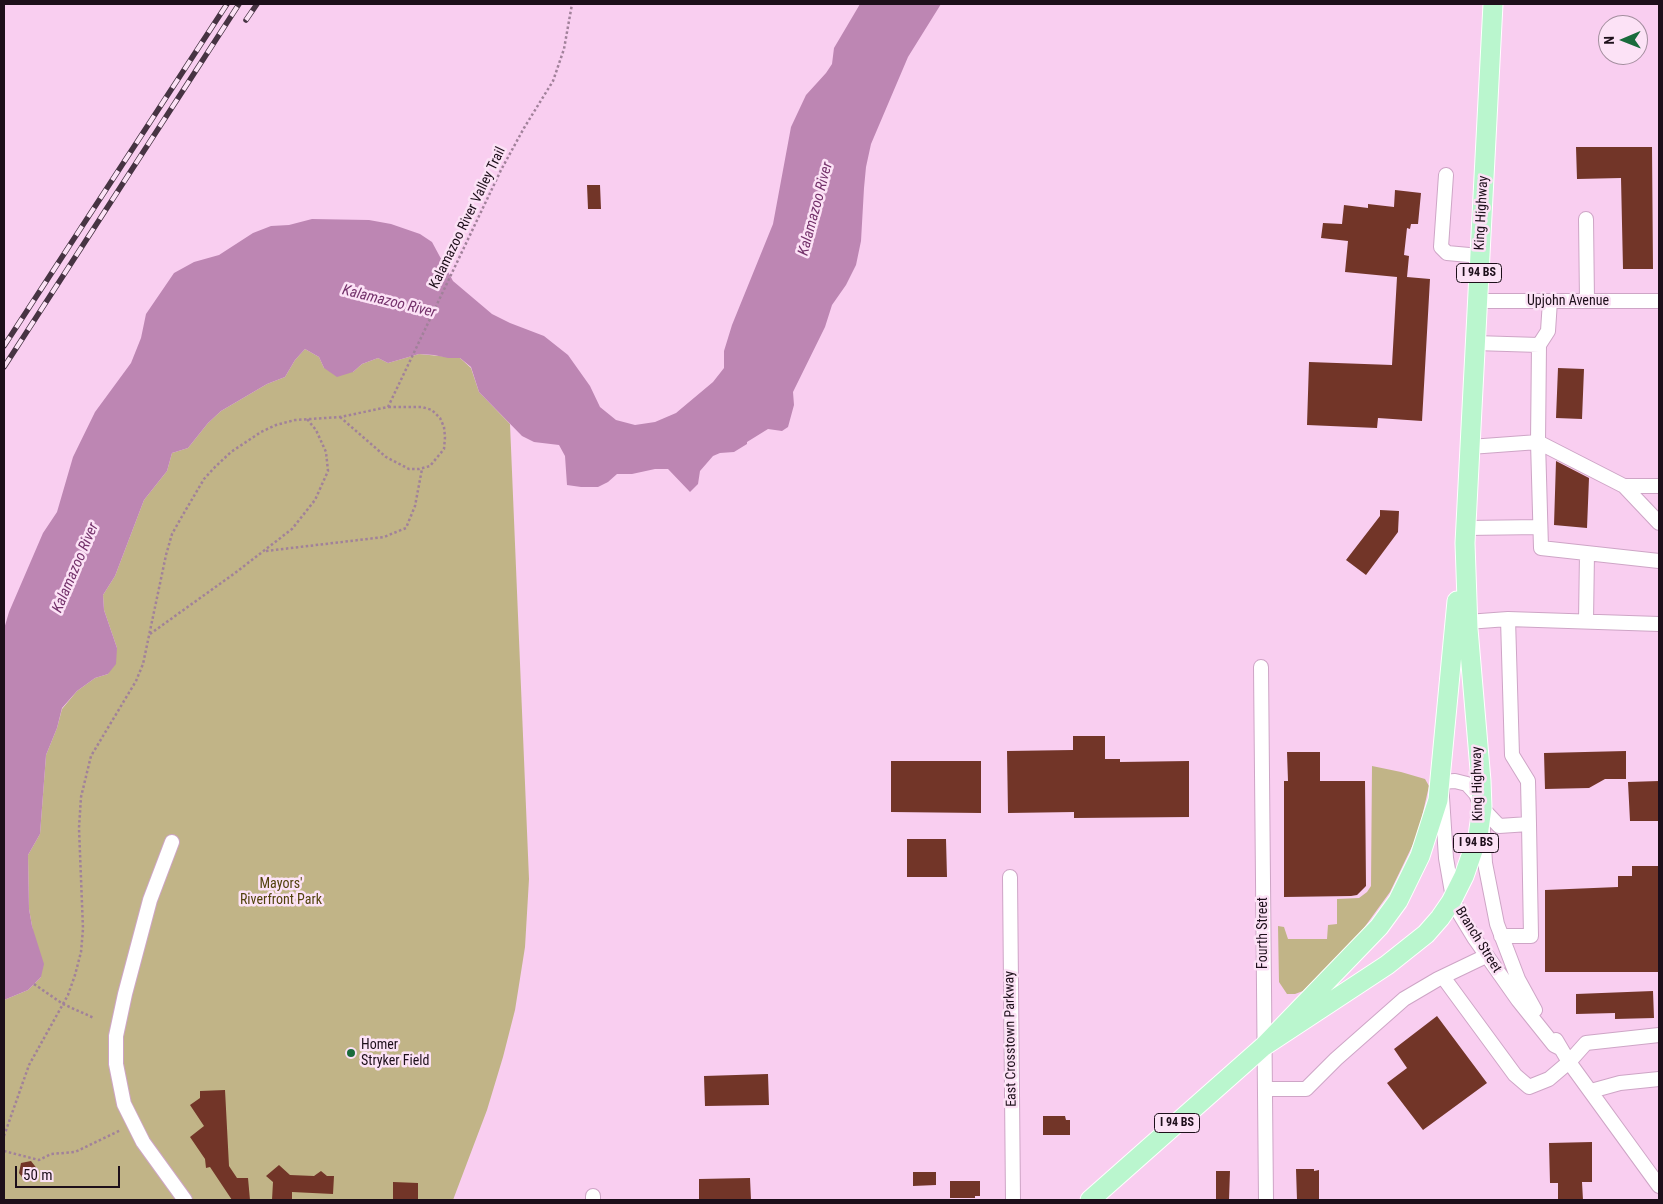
<!DOCTYPE html>
<style>
body{margin:0}
#map{position:relative;width:1663px;height:1204px;overflow:hidden;background:#f9cef0;font-family:"Roboto Condensed",sans-serif}
canvas{display:block}
.frame{position:absolute;inset:0;border:5px solid #1d0f1a;pointer-events:none}
.north{position:absolute;left:1598px;top:15px;width:50px;height:50px;box-sizing:border-box;background:#fce2f6;border:1px solid #a38e9e;border-radius:50%;rotate:269deg;font-size:14px;font-weight:700;line-height:20px;text-align:center;color:#1d0f1a}
.north::after{content:'';display:block;margin:auto;width:18px;height:22px;background:#196b3c;clip-path:polygon(50% 0,100% 100%,50% 72%,0 100%)}
.scale{position:absolute;left:15px;top:1166px;width:105px;height:22px;box-sizing:border-box;border:2px solid #1d0f1a;border-top:0;padding-left:6px;font-size:15px;line-height:18px;white-space:nowrap;color:#1d0f1a;-webkit-text-stroke:4px #fce2f6;paint-order:stroke}
</style>
<div id="map">
<canvas width="1663" height="1204"></canvas>
<div class="frame"></div>
<div class="north">N</div>
<div class="scale">50 m</div>
</div>
<script>
const context = document.querySelector('canvas').getContext('2d');
context.lineJoin = 'round';
function fill(path, color) { context.fillStyle = color; context.fill(path, 'evenodd'); }
const poly = rows => new Path2D(rows.map(r => 'M' + r).join(''));
function stroke(path, color, width, dash) { context.strokeStyle = color; context.lineWidth = width; context.lineCap = dash ? 'butt' : 'round'; context.setLineDash(dash || []); context.stroke(path); }
function label(font, color, halo, rows, align = 'center') {
  context.font = font + ' "Roboto Condensed",sans-serif'; context.lineWidth = 5; context.setLineDash([]); context.textBaseline = 'middle'; context.strokeStyle = halo; context.fillStyle = color; for (const [text, x, y, turn = 0] of rows) {
    context.save(); context.translate(x, y); context.rotate((+turn || 0) * Math.PI / 180); context.textAlign = isNaN(turn) ? turn : align; if (halo) context.strokeText(text, 0, 0); context.fillText(text, 0, 0); context.restore();
  }
}
fill(poly([
 [305,349,319,357,324,368,353,372,362,364,378,358,388,363,419,354,460,358,471,368,479,392,510,424,529,879,525,947,515,1010,503,1057,487,1110,453,1200,4,1200,4,1000,28,990,41,977,29,909,28,855,40,834,46,755,57,728,62,709,77,691,95,678,108,674,117,648,104,610,103,595,115,576,144,500,167,471,172,453,188,448,208,423,221,411,267,384,285,377,295,360],
 [1372,766,1401,772,1425,779,1429,786,1418,834,1390,892,1361,932,1303,991,1295,994,1287,994,1279,982,1278,926,1284,927,1288,939,1327,939,1328,925,1337,924,1337,899,1359,898,1367,892,1371,886]
]), '#c1b487');
fill(poly([
 [860,4,941,4,908,57,871,144,866,167,864,188,861,241,856,265,846,285,832,305,825,327,793,392,794,405,788,427,782,431,768,429,747,442,747,444,734,452,720,453,713,456,700,471,698,484,690,492,668,469,655,469,632,474,617,474,608,482,598,487,581,487,567,485,565,456,559,445,534,442,522,436,479,392,471,367,460,358,448,358,434,355,419,354,388,363,378,358,362,364,353,372,337,377,324,368,319,357,305,349,295,360,285,377,267,384,221,411,208,423,188,448,172,453,167,471,144,500,115,576,103,595,104,610,117,648,116,664,108,674,95,678,77,691,62,708,57,728,46,755,40,834,28,855,29,909,32,926,44,964,41,977,28,990,4,1000,4,629,9,612,43,533,57,512,73,457,95,412,131,363,141,338,146,314,174,273,194,262,219,255,253,233,271,226,289,225,312,219,369,220,391,224,420,234,432,242,453,281,492,314,510,323,544,336,568,355,590,386,600,407,616,420,635,425,655,422,676,413,713,382,724,368,724,351,732,325,773,224,791,127,806,95,826,73,832,64,834,48]
]), '#bd86b3');
fill(poly([
 [1576,147,1652,147,1653,269,1623,269,1621,178,1577,179],
 [587,185,600,185,601,209,588,209],
 [1395,190,1421,193,1418,224,1411,224,1410,229,1407,228,1404,255,1409,256,1407,277,1430,279,1422,421,1378,418,1377,428,1307,425,1309,362,1392,365,1397,277,1345,272,1348,241,1321,238,1323,223,1342,224,1344,205,1368,208,1368,204,1394,207],
 [1558,368,1584,369,1582,419,1556,418],
 [1556,461,1589,478,1587,528,1554,525],
 [1380,510,1399,511,1398,532,1366,575,1346,560,1380,516],
 [1073,736,1105,736,1105,759,1120,759,1120,762,1189,761,1189,817,1074,818,1074,812,1008,813,1007,751,1073,750],
 [1626,751,1626,779,1605,779,1589,788,1545,789,1544,753],
 [1287,752,1320,752,1320,781,1365,781,1366,886,1357,895,1351,896,1284,897,1284,781,1288,781],
 [891,761,981,761,981,813,891,812],
 [1659,781,1659,821,1630,821,1628,782],
 [907,839,946,839,947,877,907,877],
 [1632,866,1659,866,1659,972,1545,972,1545,890,1618,887,1618,876,1632,876],
 [1653,991,1654,1018,1615,1019,1615,1013,1576,1014,1576,994],
 [1437,1016,1487,1083,1423,1130,1387,1083,1407,1068,1394,1049],
 [768,1074,769,1105,705,1106,704,1076],
 [225,1090,229,1166,237,1178,248,1178,250,1200,232,1200,210,1167,206,1168,205,1159,190,1137,204,1126,190,1105,200,1098,200,1091],
 [1043,1116,1065,1116,1066,1120,1070,1120,1070,1135,1043,1135],
 [1592,1142,1592,1182,1582,1182,1583,1200,1558,1200,1558,1183,1550,1183,1549,1143],
 [31,1161,38,1170,35,1178,25,1181,19,1173,21,1163],
 [279,1165,290,1175,314,1176,321,1171,327,1176,334,1176,333,1194,292,1192,292,1200,272,1200,273,1182,266,1176],
 [1296,1169,1314,1169,1314,1171,1319,1170,1319,1200,1297,1200],
 [1216,1171,1230,1171,1229,1200,1216,1200],
 [913,1172,936,1172,936,1185,913,1186],
 [750,1178,751,1200,699,1200,699,1179],
 [950,1181,980,1181,980,1196,975,1196,975,1198,950,1198],
 [393,1182,418,1183,418,1200,393,1200]
]), '#723528');
const minor = poly([
 [1446,175,1441,247,1447,253,1480,256],
 [1586,219,1587,301],
 [1477,301,1659,301],
 [1539,345,1548,331,1550,301],
 [1470,447,1538,442,1539,345,1475,343],
 [1624,486,1659,486],
 [1659,523,1624,486,1538,442,1541,548,1659,561],
 [1466,528,1540,527],
 [1508,619,1659,624],
 [1586,621,1587,553],
 [1467,622,1508,619,1512,755,1528,781,1529,824],
 [1261,667,1266,1200],
 [1483,829,1485,863,1497,924,1518,979,1535,1010],
 [172,842,150,900,125,994,116,1036,116,1064,124,1104,143,1142,185,1200],
 [1010,877,1013,1200],
 [1501,936,1531,936,1529,824,1499,826,1482,808,1476,794,1467,784,1455,781,1441,782,1446,858,1453,898,1458,911,1475,939,1518,1000,1554,1045,1560,1048],
 [1443,977,1515,1075,1529,1087,1549,1079,1569,1062,1586,1043,1659,1035],
 [1556,1040,1569,1062,1659,1186],
 [1265,1089,1306,1089,1336,1059,1404,999,1438,979,1486,956],
 [1591,1091,1620,1083,1659,1079],
 [593,1196,593,1200]
]);
const major = poly([
 [1264,1046,1387,965,1426,934,1440,918,1451,902,1464,876,1478,836,1482,808,1481,781,1468,629,1465,543,1493,4],
 [1090,1200,1264,1046,1379,927,1398,901,1420,856,1438,800,1457,601]
]);
stroke(minor, '#cea5c6', 16);
stroke(major, '#fff', 21);
stroke(poly([
 [340,417,386,457,409,469,419,469,430,466,444,449,445,437,444,427,440,418,432,410,422,407,388,407],
 [266,551,384,537,406,528,415,506,422,469],
 [150,634,235,573,292,529,315,500,328,471,326,452,316,430,307,419],
 [34,984,63,1004,94,1018],
 [4,1136,29,1065,68,995,75,975,81,952,83,929,79,828,81,797,91,756,136,681,143,664,166,555,172,534,181,518,204,479,215,467,231,452,261,432,276,425,295,420,340,417,388,407,501,170,524,128,553,81,564,49,572,4],
 [4,1151,39,1160,51,1154,75,1152,121,1130]
]), '#a1819a', 2.5, [2.5, 2.5]);
stroke(minor, '#fff', 14);
stroke(major, '#baf6ce', 19);
const rail = poly([
 [246,20,257,4],
 [4,346,227,4],
 [4,367,239,4]
]);
stroke(rail, '#473443', 5.5);
stroke(rail, '#fce2f6', 4, [11]);
for (const [x, y, r, color] of [
 [351,1053,5,"#196b3c"]
]) { const dot = new Path2D(); dot.arc(x, y, r, 0, 2 * Math.PI); context.fillStyle = color; context.fill(dot); stroke(dot, '#fce2f6', 2); }
for (const [x, y, w] of [
 [1479,273,45],
 [1476,843,45],
 [1177,1123,45]
]) { const box = new Path2D(); box.roundRect(x - w / 2, y - 9.5, w, 19, 4); context.fillStyle = '#fce2f6'; context.fill(box); stroke(box, '#1d0f1a', 1); }
label('bold 12px', '#1d0f1a', null, [
 ["I 94 BS",1479,273],
 ["I 94 BS",1476,843],
 ["I 94 BS",1177,1123]
]);
label('14px', '#1d0f1a', '#fce2f6', [
 ["King Highway",1482,213,-87],
 ["Kalamazoo River Valley Trail",468,218,-64],
 ["Upjohn Avenue",1568,301],
 ["King Highway",1478,784,-91],
 ["Fourth Street",1263,933,-90],
 ["Branch Street",1478,940,58],
 ["East Crosstown Parkway",1011,1039,-91]
]);
label('14px', '#51420c', '#fce2f6', [
 ["Mayors'",281,884],
 ["Riverfront Park",281,900]
]);
label('14px', '#1d0f1a', '#fce2f6', [
 ["Homer",361,1045],
 ["Stryker Field",361,1061]
], 'left');
label('italic 15px', '#74326b', '#fce2f6', [
 ["Kalamazoo River",816,209,-75],
 ["Kalamazoo River",389,302,14],
 ["Kalamazoo River",76,568,-67]
]);
</script>
